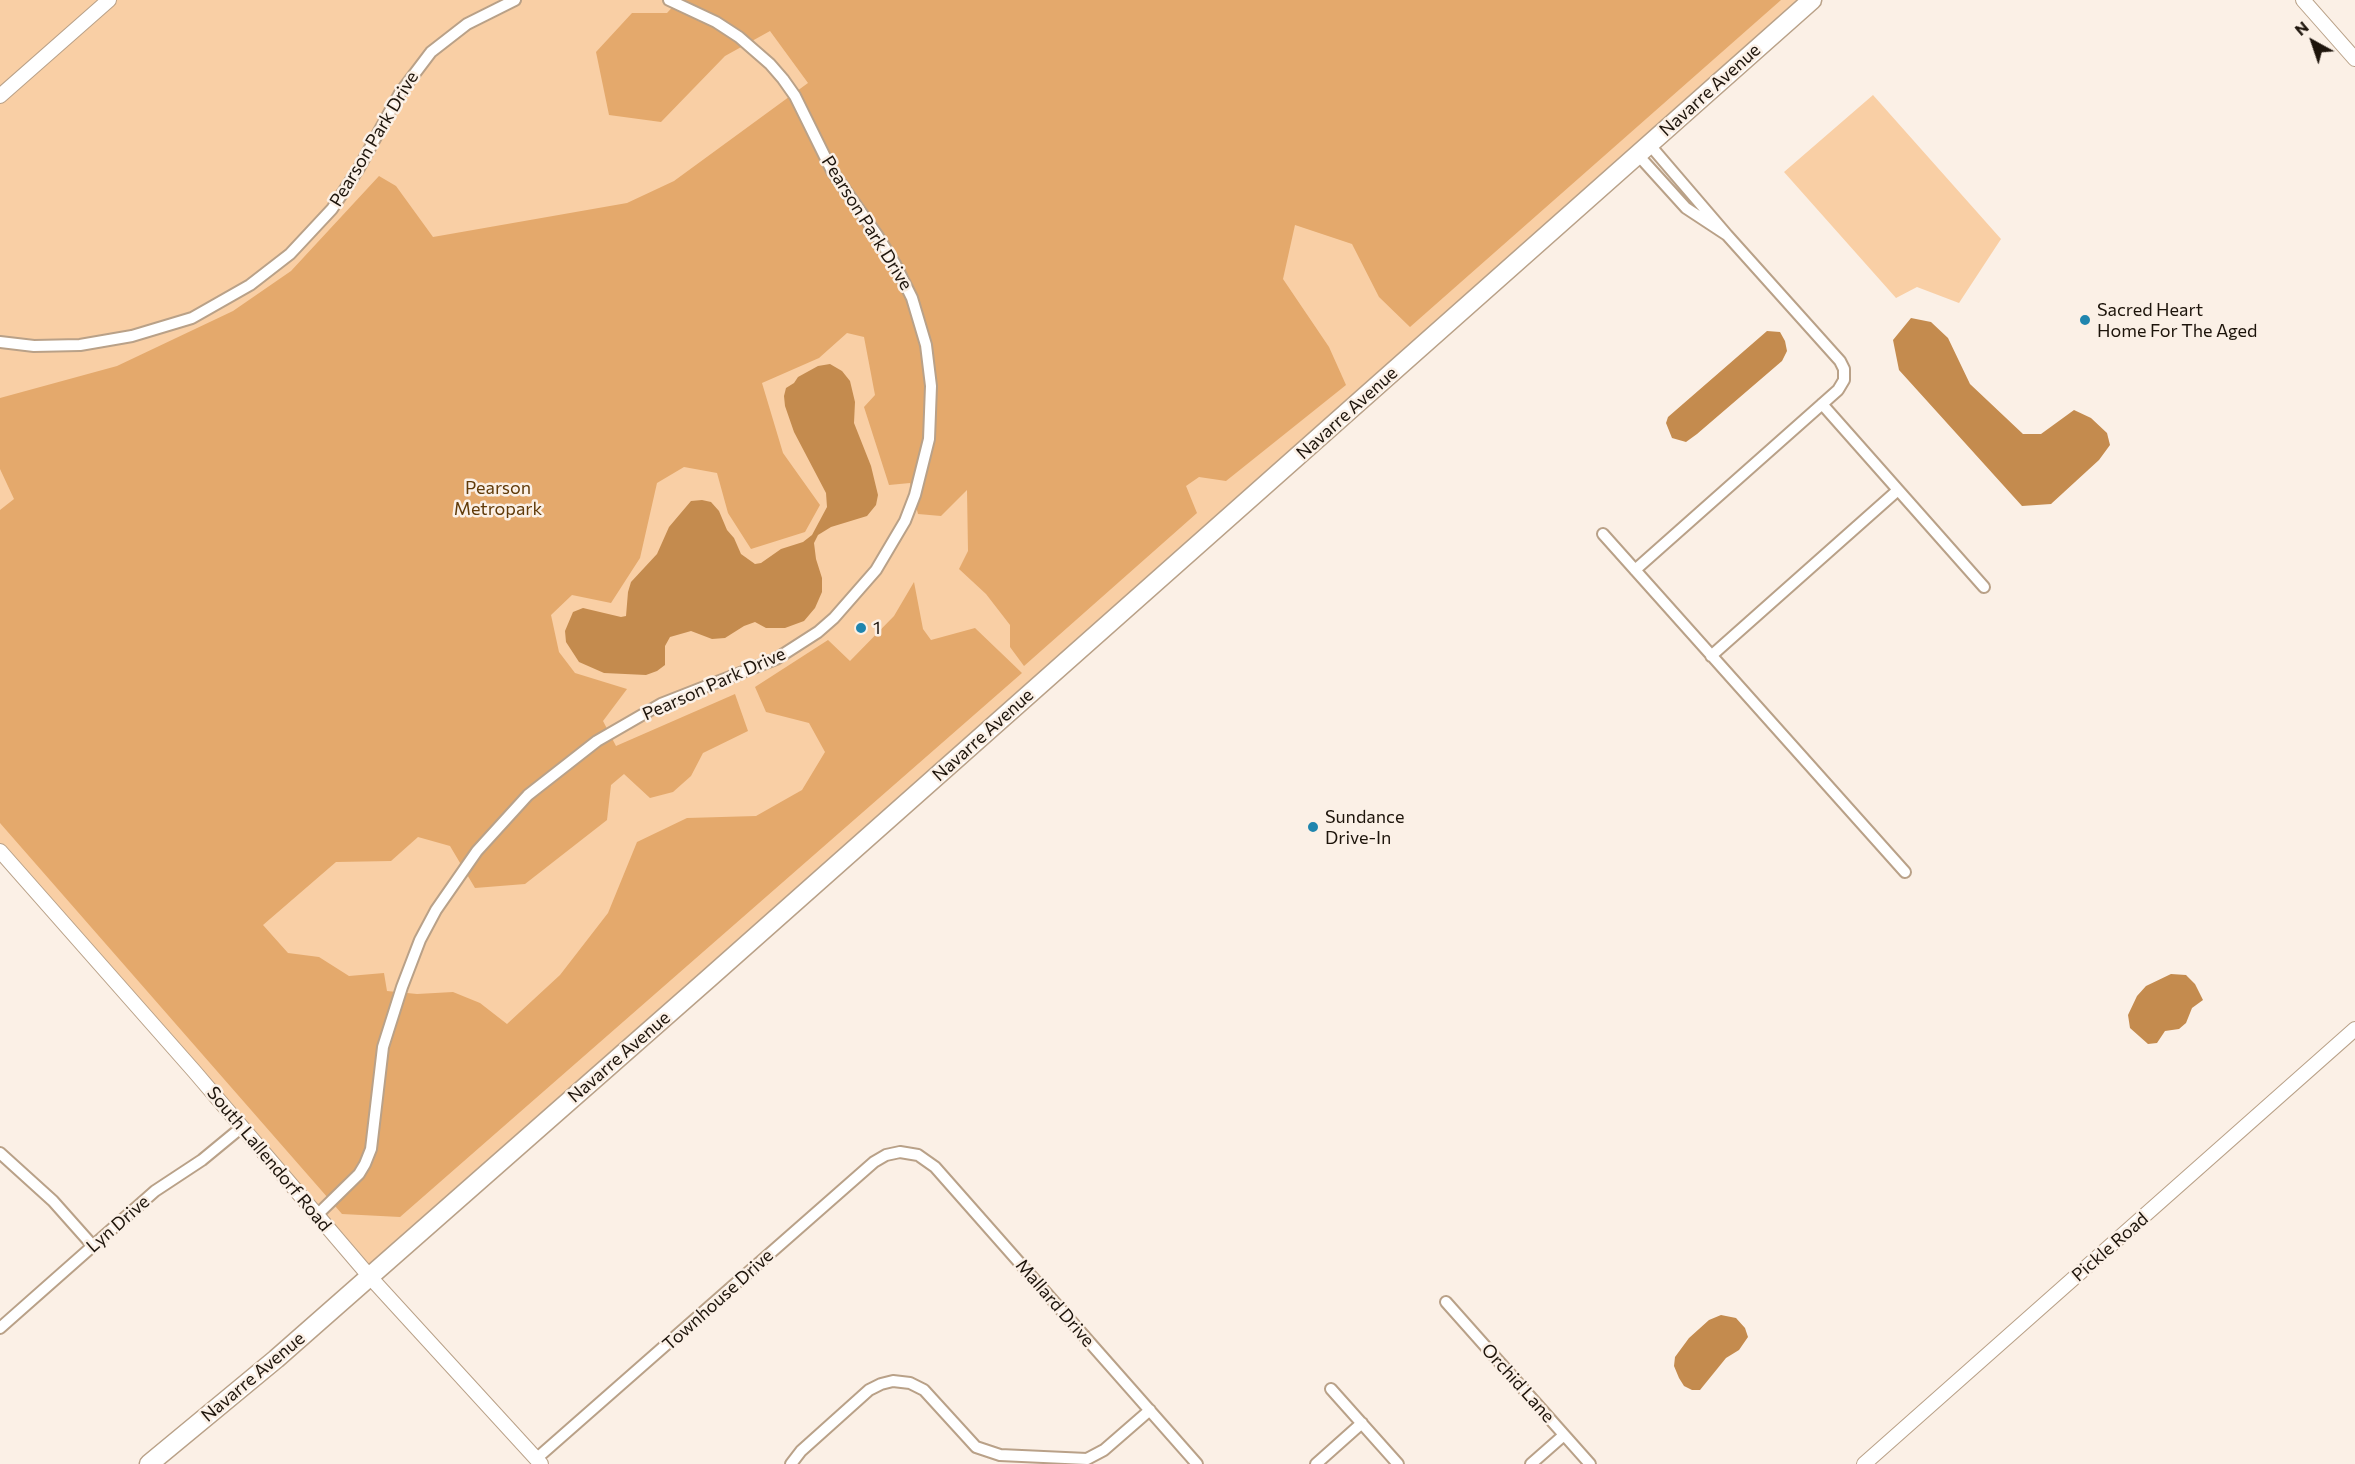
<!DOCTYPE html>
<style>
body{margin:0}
#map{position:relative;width:2355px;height:1464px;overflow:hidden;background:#fbf0e6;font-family:Commissioner,sans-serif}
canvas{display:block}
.north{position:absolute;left:2283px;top:12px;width:60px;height:60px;-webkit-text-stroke:4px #fbf0e6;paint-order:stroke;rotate:320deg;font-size:16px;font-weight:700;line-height:24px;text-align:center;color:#1d140b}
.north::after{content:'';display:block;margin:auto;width:21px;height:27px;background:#1d140b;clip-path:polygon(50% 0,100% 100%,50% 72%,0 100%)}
</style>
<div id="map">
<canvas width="2355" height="1464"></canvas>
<div class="north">N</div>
</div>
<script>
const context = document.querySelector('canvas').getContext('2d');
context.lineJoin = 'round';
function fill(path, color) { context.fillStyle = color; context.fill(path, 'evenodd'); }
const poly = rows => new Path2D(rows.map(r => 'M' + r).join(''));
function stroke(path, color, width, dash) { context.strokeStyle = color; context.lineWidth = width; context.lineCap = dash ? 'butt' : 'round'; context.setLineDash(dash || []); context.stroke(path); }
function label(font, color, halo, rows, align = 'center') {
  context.font = font + ' Commissioner,sans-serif'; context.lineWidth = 5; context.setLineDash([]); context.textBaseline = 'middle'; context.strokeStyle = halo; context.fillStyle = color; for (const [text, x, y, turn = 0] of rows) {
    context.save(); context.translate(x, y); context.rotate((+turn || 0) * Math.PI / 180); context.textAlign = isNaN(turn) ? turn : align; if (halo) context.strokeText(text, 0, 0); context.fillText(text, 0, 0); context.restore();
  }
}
fill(poly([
 [0,0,1814,0,370,1277,0,851],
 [1873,95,2001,239,1959,303,1917,287,1896,298,1784,172]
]), '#f9cfa5');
fill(poly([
 [679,0,1781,0,1410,327,1379,297,1352,244,1295,225,1283,279,1329,347,1346,385,1226,481,1199,477,1186,486,1197,513,1024,666,1010,647,1010,625,986,594,959,569,968,551,967,490,941,516,918,514,910,483,889,485,864,407,875,395,864,337,847,333,819,358,762,383,783,453,820,505,805,532,751,549,728,513,717,473,684,467,657,483,640,558,611,603,572,595,551,615,559,652,575,673,627,689,603,721,616,746,735,694,748,731,703,753,691,776,673,792,650,798,624,774,611,785,607,820,525,884,475,888,450,846,418,837,391,861,336,862,263,925,288,953,319,957,349,976,384,973,387,991,417,994,453,992,480,1003,507,1024,560,975,608,913,637,842,687,818,756,816,802,790,825,752,809,723,766,712,755,687,828,640,850,661,894,616,914,582,923,629,931,640,975,628,1022,673,400,1217,342,1214,0,823,0,510,14,499,0,469,0,398,117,366,233,311,291,271,379,176,396,186,433,237,627,203,674,181,808,83,770,31,725,56,661,122,609,115,596,52,632,13,667,13]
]), '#e4a96c');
fill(poly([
 [1911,318,1931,322,1948,338,1970,384,2023,434,2041,434,2074,410,2091,418,2107,433,2110,445,2099,460,2051,504,2022,506,1899,370,1893,340],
 [1767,331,1780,332,1785,341,1787,351,1782,361,1697,434,1686,442,1672,438,1666,423,1668,417],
 [830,364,842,371,850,381,855,402,854,423,871,466,878,495,876,505,867,516,831,527,818,535,814,543,816,559,822,578,822,592,815,608,804,621,785,628,766,628,755,622,744,626,725,638,712,639,691,631,670,637,665,646,665,665,657,671,646,675,604,673,579,662,566,642,565,631,573,612,583,608,621,617,626,616,628,592,631,582,657,554,669,527,691,501,702,500,711,502,719,511,727,530,734,538,741,554,755,564,761,563,781,549,803,542,812,535,827,507,826,493,794,432,785,406,784,396,786,388,794,383,798,377,818,366],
 [2171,974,2186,975,2195,984,2203,1000,2192,1008,2186,1023,2179,1029,2165,1031,2157,1043,2148,1044,2130,1028,2128,1015,2137,996,2146,986],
 [1721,1315,1736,1318,1745,1328,1748,1337,1739,1350,1726,1358,1700,1390,1692,1390,1684,1386,1679,1378,1674,1366,1675,1357,1689,1338,1709,1320]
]), '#c48b4e');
const minor = poly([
 [1638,155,1686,208,1727,235,1649,144],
 [0,342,34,346,80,345,132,336,192,318,250,285,290,254,332,209,359,168,400,93,431,52,467,24,515,0],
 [1822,404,1984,587],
 [1603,534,1905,872],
 [1635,570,1838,390,1844,380,1844,369,1840,361,1727,235],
 [1711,656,1898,490],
 [0,1153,53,1201,93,1246],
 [316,1216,359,1174,365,1164,371,1149,383,1047,402,987,420,940,436,910,477,851,528,795,597,741,661,704,776,659,818,632,834,618,876,570,905,521,915,495,929,439,931,386,926,345,912,298,895,264,877,235,832,171,795,96,783,79,770,64,739,37,716,22,669,0],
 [1446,1302,1590,1464],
 [0,1328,155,1191,202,1160,242,1127],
 [1331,1389,1398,1464],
 [536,1459,874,1162,886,1155,900,1152,918,1155,935,1167,1197,1464],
 [791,1464,801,1451,869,1390,881,1384,893,1381,910,1383,924,1390,976,1447,1000,1455,1087,1459,1104,1450,1150,1410],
 [1316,1464,1362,1423],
 [1531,1464,1564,1435]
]);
const tertiary = poly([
 [2303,0,2355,59],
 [0,96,109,0],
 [0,851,194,1071,370,1277,541,1464],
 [1864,1464,2355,1029]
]);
const trunk = poly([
 [149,1464,276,1359,708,979,1812,0]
]);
stroke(minor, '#b9a188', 14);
stroke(tertiary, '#b9a188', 16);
stroke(trunk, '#b9a188', 21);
stroke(minor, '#fff', 10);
stroke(tertiary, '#fff', 14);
stroke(trunk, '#fff', 18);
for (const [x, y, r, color] of [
 [2085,320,6,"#1f85ae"],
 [861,628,6,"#1f85ae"],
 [1313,827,6,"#1f85ae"]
]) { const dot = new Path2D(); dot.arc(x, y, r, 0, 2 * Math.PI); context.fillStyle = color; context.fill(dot); stroke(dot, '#fbf0e6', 2); }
label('18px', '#1d140b', '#fbf0e6', [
 ["Navarre Avenue",1710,90,-42],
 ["Pearson Park Drive",374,139,-59],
 ["Pearson Park Drive",867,223,58],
 ["Navarre Avenue",1347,413,-42],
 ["Pearson Park Drive",714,684,-24],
 ["Navarre Avenue",983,735,-42],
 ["Navarre Avenue",619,1057,-41],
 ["South Lallendorf Road",269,1159,50],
 ["Lyn Drive",118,1224,-41],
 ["Pickle Road",2110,1247,-41],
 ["Townhouse Drive",718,1300,-42],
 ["Mallard Drive",1055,1303,49],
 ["Navarre Avenue",253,1377,-40],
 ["Orchid Lane",1518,1383,48]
]);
label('18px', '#1d140b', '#fbf0e6', [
 ["Sacred Heart",2097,310],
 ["Home For The Aged",2097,331],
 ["1",873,628],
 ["Sundance",1325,817],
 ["Drive-In",1325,838]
], 'left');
label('18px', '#603a08', '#fbf0e6', [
 ["Pearson",498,488],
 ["Metropark",498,509]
]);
</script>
